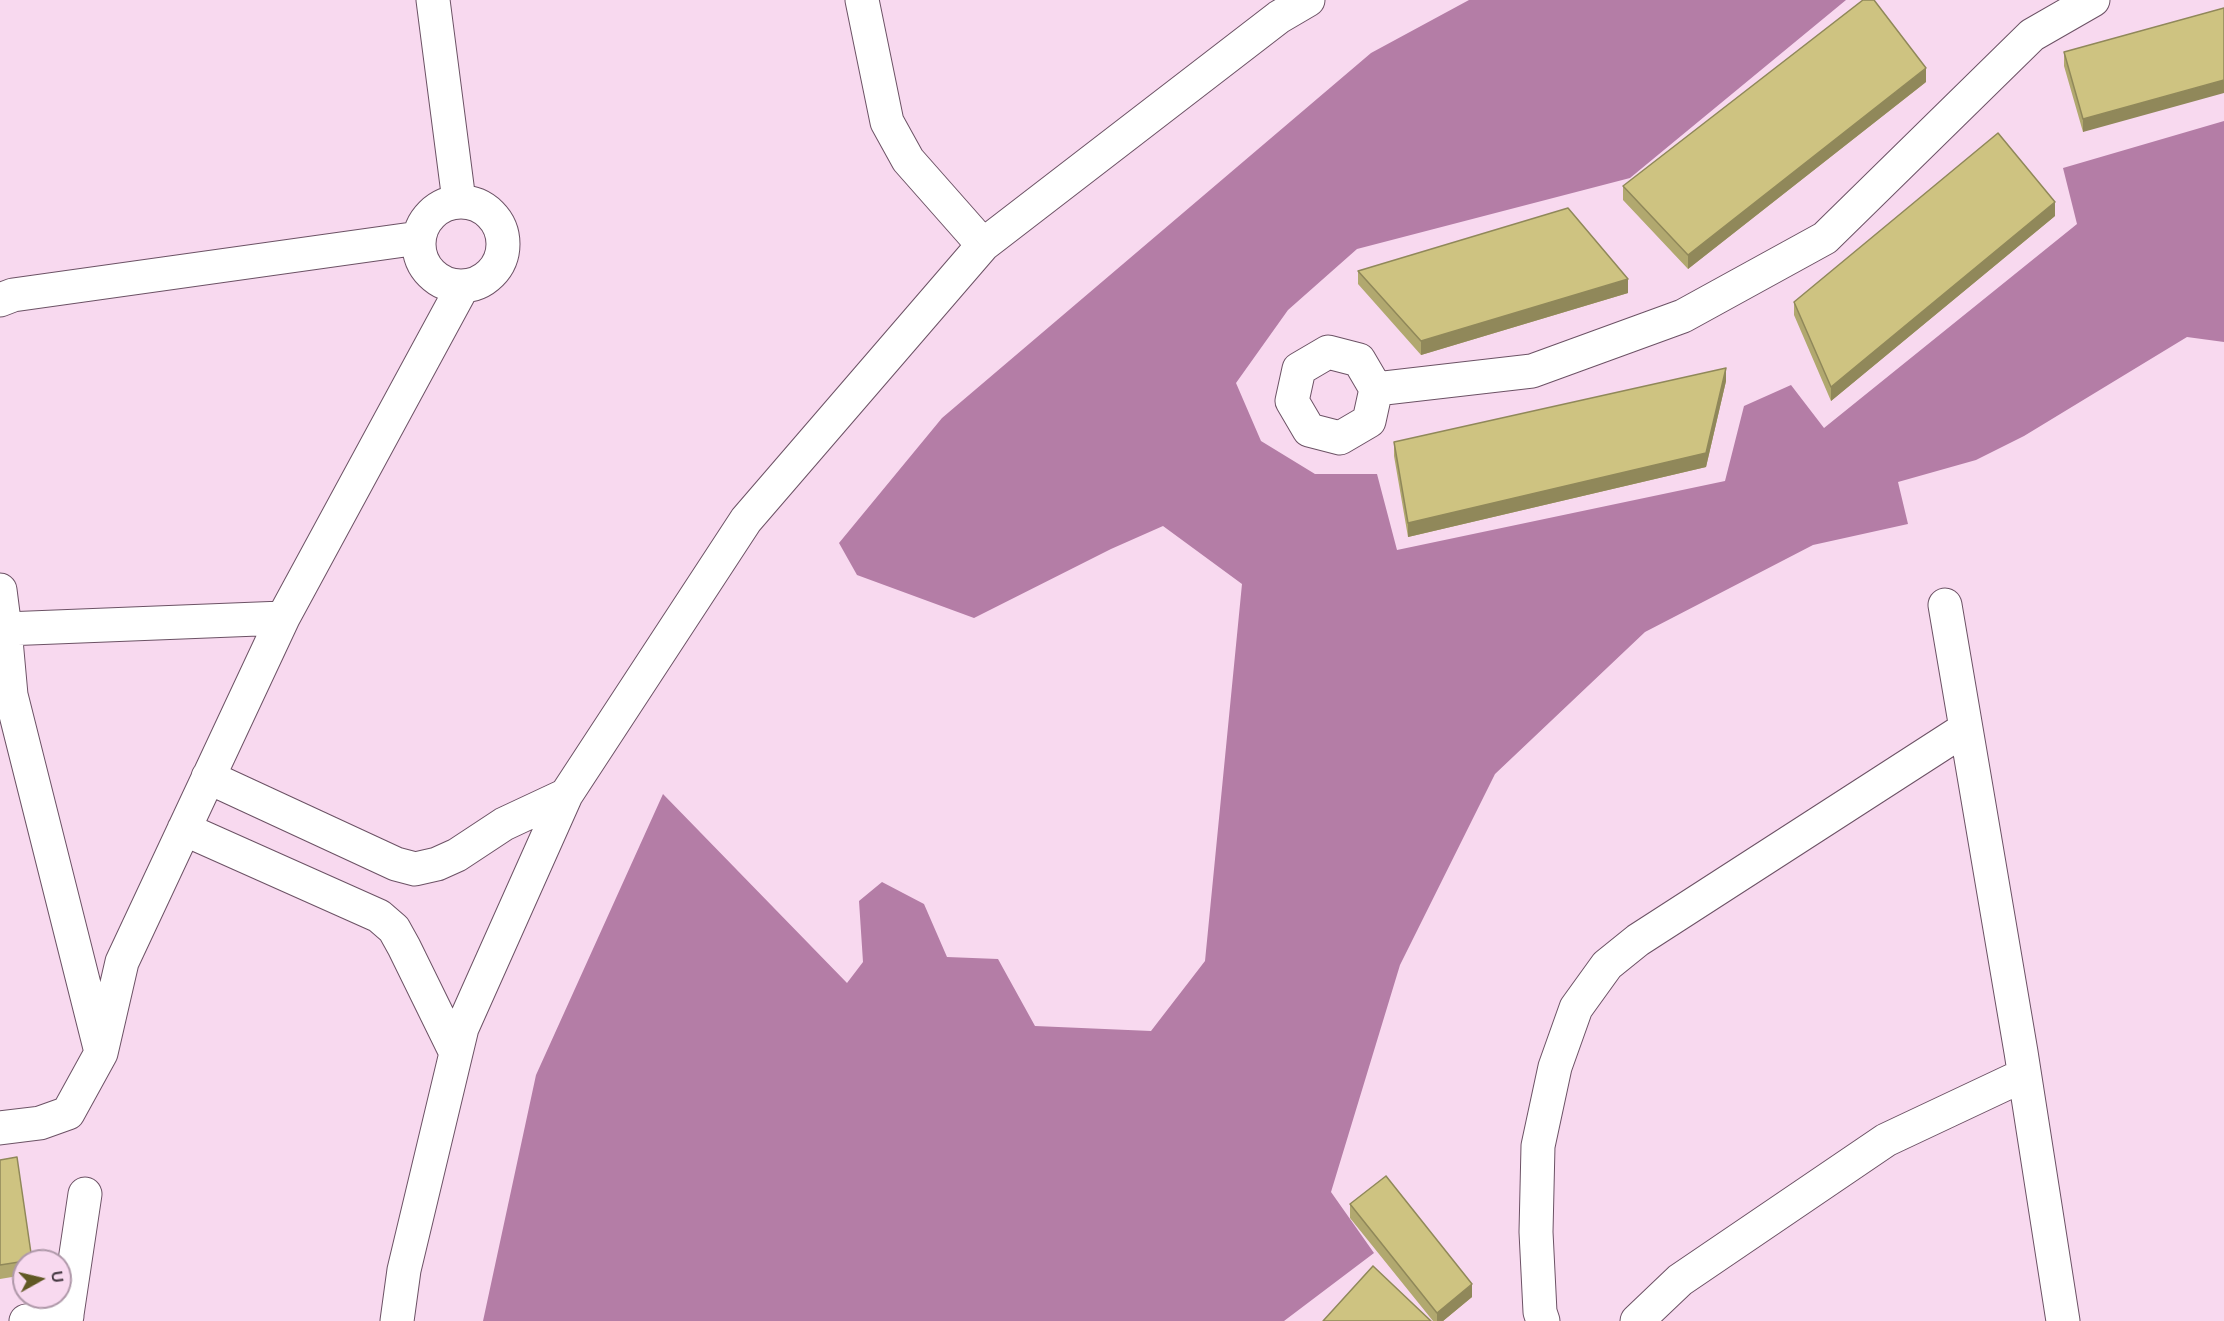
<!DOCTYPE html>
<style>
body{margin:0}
#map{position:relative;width:2224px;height:1321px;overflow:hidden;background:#f8d9ef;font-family:Lato,sans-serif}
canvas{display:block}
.north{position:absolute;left:12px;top:1249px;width:60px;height:60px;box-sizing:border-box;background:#f8d9ef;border:2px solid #af98a9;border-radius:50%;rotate:82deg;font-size:16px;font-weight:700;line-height:24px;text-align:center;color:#42363f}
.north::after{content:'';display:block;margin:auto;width:21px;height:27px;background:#605824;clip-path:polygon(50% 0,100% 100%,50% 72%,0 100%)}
</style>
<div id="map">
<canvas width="2224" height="1321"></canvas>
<div class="north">U</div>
</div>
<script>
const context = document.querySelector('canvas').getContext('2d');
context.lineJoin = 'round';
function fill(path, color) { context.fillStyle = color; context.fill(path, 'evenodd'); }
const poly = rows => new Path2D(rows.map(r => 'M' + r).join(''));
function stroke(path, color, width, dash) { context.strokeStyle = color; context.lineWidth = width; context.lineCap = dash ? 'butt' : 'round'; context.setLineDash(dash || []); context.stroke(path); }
fill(poly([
 [1469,0,1846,0,1630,178,1357,249,1288,310,1236,383,1261,441,1315,474,1377,474,1397,550,1725,481,1744,406,1791,385,1824,428,2077,224,2063,168,2224,121,2224,342,2187,337,2024,436,1976,460,1898,482,1908,524,1813,545,1645,632,1495,774,1400,965,1331,1192,1374,1253,1284,1321,483,1321,536,1075,663,794,847,983,863,962,859,901,882,882,924,904,947,957,998,959,1035,1026,1151,1031,1205,961,1242,584,1163,526,1111,549,974,618,857,575,839,543,942,418,1371,53]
]), '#b47da6');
const minor = poly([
 [433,0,459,201],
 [862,0,887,122,908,160,983,245],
 '419 244a42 42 0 1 1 84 0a42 42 0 1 1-84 0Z',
 [0,300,13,295,419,238],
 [1328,352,1359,360,1376,389,1369,421,1340,438,1309,430,1292,401,1299,369,1328,352],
 [1376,389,1532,371,1683,316,1825,238,2032,35,2093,0],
 [0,590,5,629],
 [1945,605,2021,1052,2063,1321],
 [208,777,396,864,415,869,437,864,457,855,504,824,566,795],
 [184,829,379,916,394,929,404,947,456,1053],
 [100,1048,11,695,5,629,283,618],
 [0,1128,40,1123,68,1113,101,1053,122,962,283,618,463,286],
 [26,1321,67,1316],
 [66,1321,85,1194],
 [397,1321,404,1270,462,1028,566,795,746,520,983,245,1279,17,1308,0],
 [1543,1321,1540,1312,1536,1232,1538,1146,1555,1067,1576,1008,1607,965,1638,940,1965,729],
 [1637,1321,1680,1280,1886,1140,2024,1075]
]);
stroke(minor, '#6c5265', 35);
stroke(minor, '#fff', 33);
fill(poly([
 [2224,8,2083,132,2064,66,2064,52],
 [1926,82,1688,269,1623,200,1623,186],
 [2055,216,1831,401,1794,315,1794,302],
 [1358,271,1628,293,1421,355,1358,284],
 [1726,381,1706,467,1408,537,1394,456,1394,442],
 [0,1160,32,1260,24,1261,24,1275,0,1279],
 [1350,1204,1472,1297,1443,1321,1433,1321,1350,1218]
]), '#b1a86f');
fill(poly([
 [1926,68,1926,82,1688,269,1688,255],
 [2224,80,2224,93,2083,132,2083,119],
 [2055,202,2055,216,1831,401,1831,387],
 [1628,279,1628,293,1421,355,1421,341],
 [1726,368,1726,381,1706,467,1408,537,1408,523],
 [1472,1284,1472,1297,1443,1321,1437,1321,1437,1313]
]), '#90885a');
const building = poly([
 [1863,0,1874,0,1926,68,1688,255,1623,186,1863,0],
 [2224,8,2224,80,2083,119,2064,52,2224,8],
 [1998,133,2055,202,1831,387,1794,302,1998,133],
 [1568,208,1628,279,1421,341,1358,271,1568,208],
 [1726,368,1706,453,1408,523,1394,442,1726,368],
 [17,1157,32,1260,0,1265,0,1160,17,1157],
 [1386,1176,1472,1284,1437,1313,1350,1204,1386,1176],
 [1373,1266,1431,1321,1323,1321,1373,1266]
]);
fill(building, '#cec381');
stroke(building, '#90885a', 1.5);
</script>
